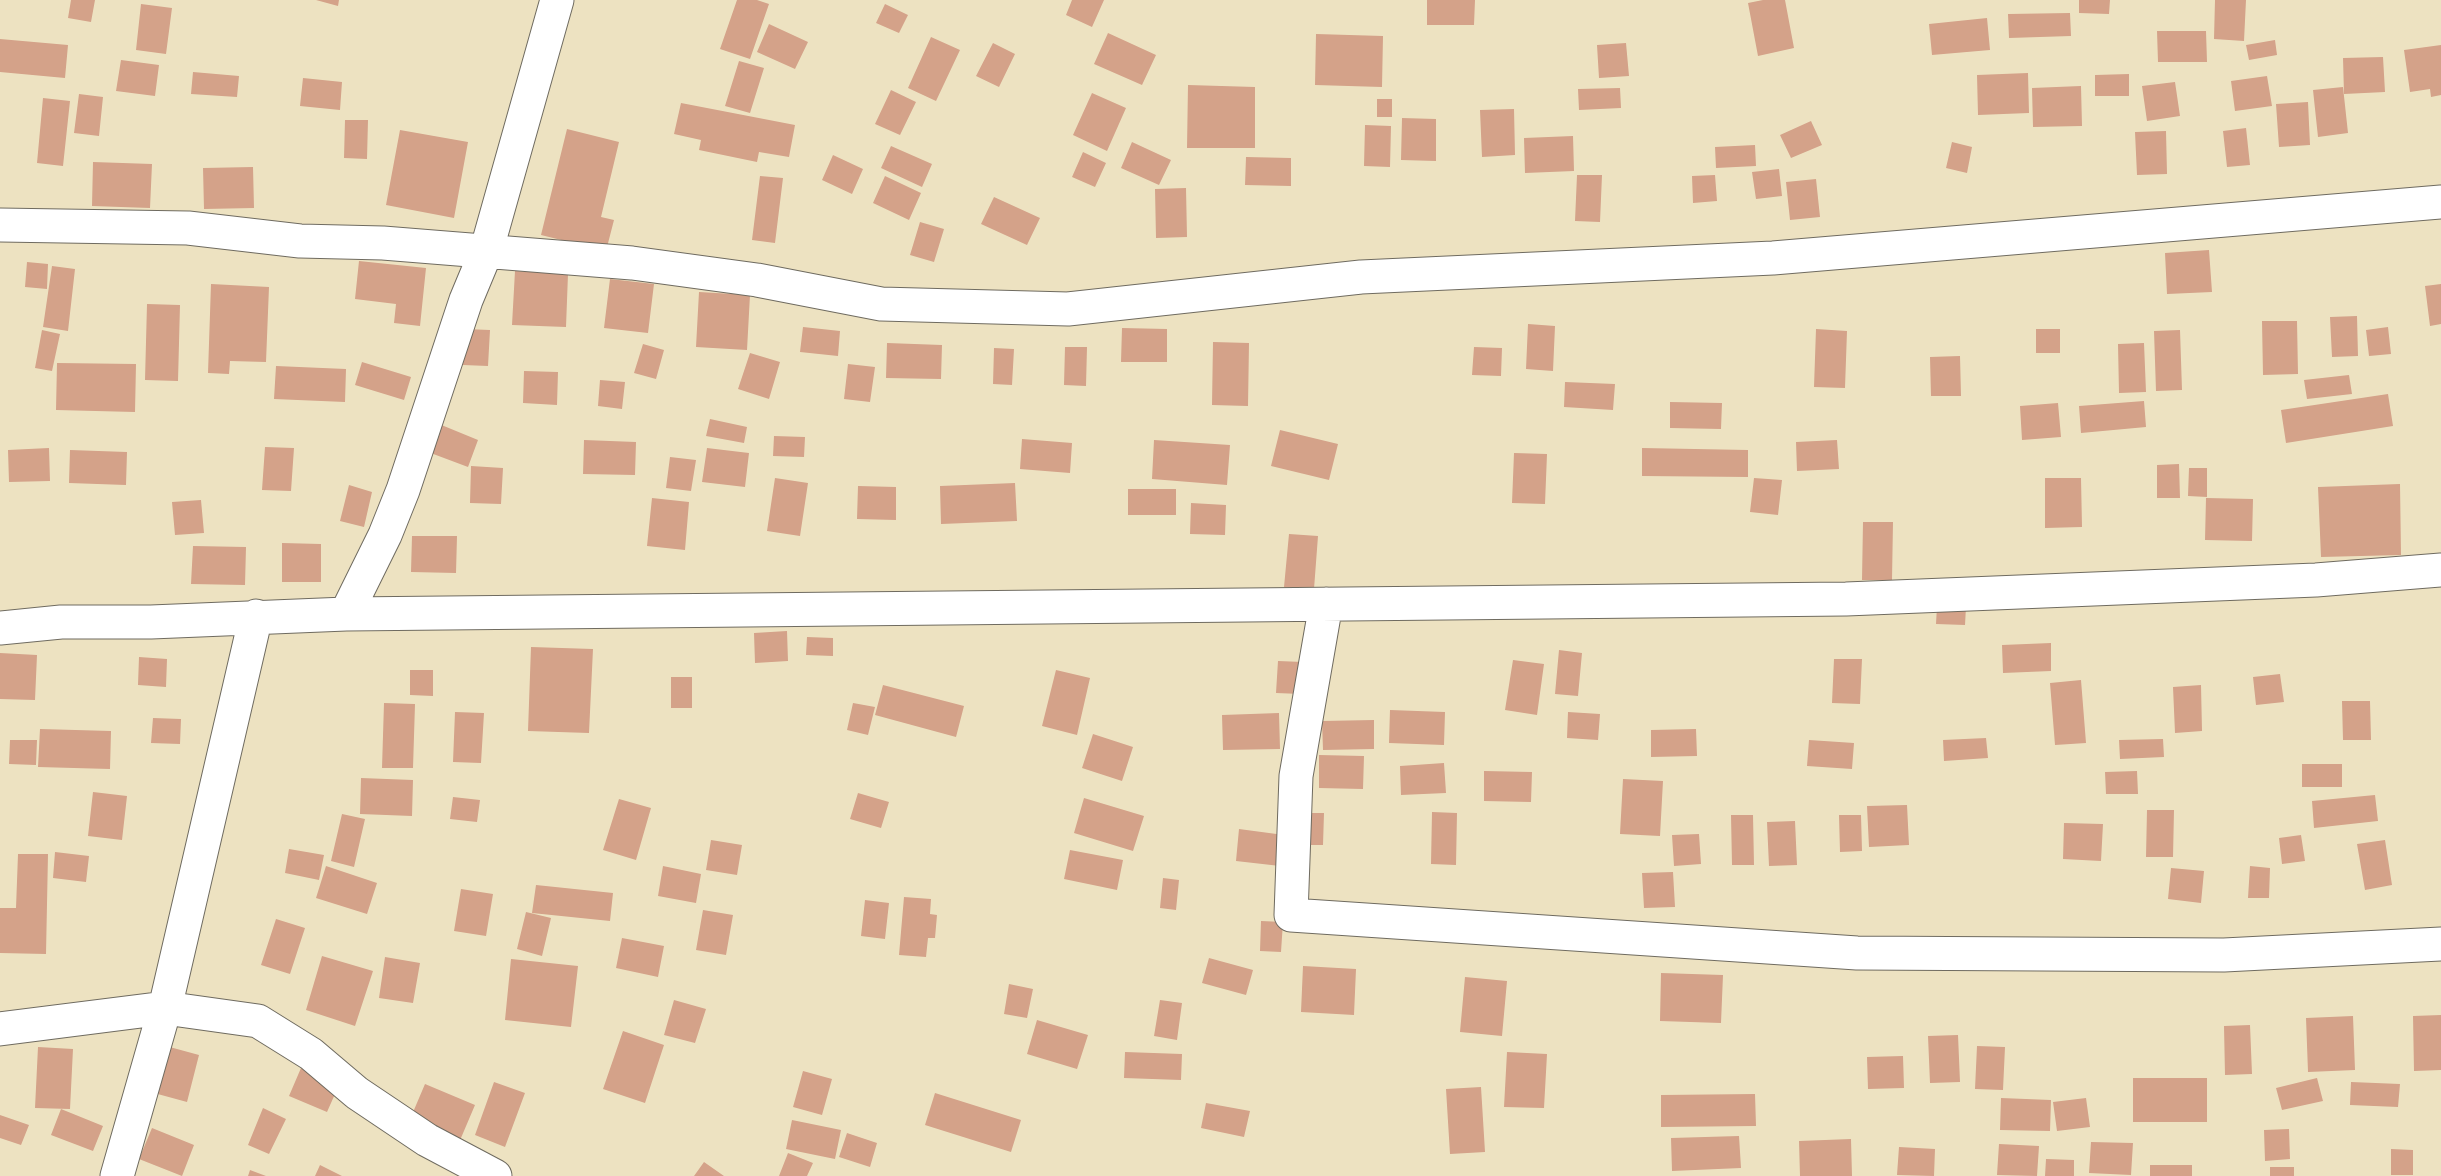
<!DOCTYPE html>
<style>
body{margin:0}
canvas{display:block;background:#ede2c1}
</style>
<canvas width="2441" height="1176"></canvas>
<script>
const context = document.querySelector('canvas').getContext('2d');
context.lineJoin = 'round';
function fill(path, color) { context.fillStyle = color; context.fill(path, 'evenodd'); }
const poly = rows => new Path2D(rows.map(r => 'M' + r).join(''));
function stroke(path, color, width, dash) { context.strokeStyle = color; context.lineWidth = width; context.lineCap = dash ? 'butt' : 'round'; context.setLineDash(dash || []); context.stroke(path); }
fill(poly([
 [71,0,95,0,91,22,68,18],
 [316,0,339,0,338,6],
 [737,0,757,0,769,4,750,59,720,49],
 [1072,0,1104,0,1092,27,1066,15],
 [1427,0,1475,0,1474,25,1427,25],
 [1763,0,1785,0,1794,48,1758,56,1748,3],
 [2079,0,2110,0,2109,14,2079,13],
 [2215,0,2246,0,2244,41,2214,39],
 [141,4,172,8,166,54,136,50],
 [885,4,908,15,899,33,876,23],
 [2070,13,2071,36,2009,38,2008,14],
 [1987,18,1990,50,1932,55,1929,24],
 [769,24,808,42,795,69,757,52],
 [2157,31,2206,31,2207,62,2158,62],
 [1108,33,1156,55,1142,85,1094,64],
 [1316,34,1383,36,1382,87,1315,85],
 [931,37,960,50,936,101,908,88],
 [0,39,68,45,65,78,0,72],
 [2275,40,2277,55,2249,60,2246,45],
 [993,43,1015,54,999,87,976,76],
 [1626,43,1629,76,1599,78,1597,45],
 [2441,45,2441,95,2431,97,2430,89,2410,92,2404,50],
 [2383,57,2385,92,2344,94,2343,58],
 [121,60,159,65,155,96,116,91],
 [739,61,764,68,750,113,725,106],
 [193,72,239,76,237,97,191,94],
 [2028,73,2029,113,1978,115,1977,75],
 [2129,74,2129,96,2095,96,2095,75],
 [2267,76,2272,106,2235,111,2231,81],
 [303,78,342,82,340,110,300,106],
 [2175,82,2180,116,2147,121,2142,86],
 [1188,85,1255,87,1255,148,1187,148],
 [2081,86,2082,126,2033,127,2032,88],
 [2343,87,2348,133,2318,137,2313,90],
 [1620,88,1621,108,1579,110,1578,89],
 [891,90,916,102,900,135,875,124],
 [1092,93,1126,108,1107,151,1073,135],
 [79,94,103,97,99,136,74,133],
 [43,98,70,101,63,166,37,163],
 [1377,99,1392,99,1392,117,1377,117],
 [2308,102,2310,145,2279,147,2276,104],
 [681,103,795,125,789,157,759,152,757,162,699,150,701,140,674,134],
 [1514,109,1515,155,1482,157,1480,110],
 [1402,118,1436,119,1436,161,1401,160],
 [345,120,368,120,367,159,344,158],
 [1811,121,1822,145,1791,158,1780,135],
 [1365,125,1391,126,1390,167,1364,166],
 [2246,128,2250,165,2227,167,2223,131],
 [567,129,619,142,601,217,614,220,606,251,541,235],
 [400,130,468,142,454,218,386,205],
 [2166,131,2167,174,2137,175,2135,132],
 [1573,136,1574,171,1525,173,1524,138],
 [1132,142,1171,160,1159,185,1121,168],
 [1952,142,1972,147,1967,173,1946,168],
 [1755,145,1756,166,1716,168,1715,147],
 [891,146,932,164,922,187,881,168],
 [1083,152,1106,163,1095,187,1072,177],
 [833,155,863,169,852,194,822,180],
 [1246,157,1291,158,1291,186,1245,185],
 [93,162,152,164,150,208,92,206],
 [253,167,254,208,204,209,203,168],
 [1779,169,1782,196,1756,199,1752,172],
 [1577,175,1602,175,1600,222,1575,221],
 [1715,175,1717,201,1693,203,1692,176],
 [760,176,783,178,775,243,752,240],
 [885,176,921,193,909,220,873,203],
 [1816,179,1820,217,1790,220,1786,182],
 [1186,188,1187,237,1156,238,1155,189],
 [994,197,1040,218,1027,245,981,224],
 [920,222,944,229,934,262,910,255],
 [2209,250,2212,292,2167,294,2165,253],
 [359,261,426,268,420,326,394,323,396,304,355,299],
 [27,262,48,264,47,289,25,287],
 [52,266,75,269,68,331,43,327],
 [515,271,568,274,566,327,512,325],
 [610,279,654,284,648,333,604,328],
 [211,284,269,287,266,362,230,361,229,374,208,373],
 [2441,284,2441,324,2430,326,2425,286],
 [699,292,750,295,747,350,696,347],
 [147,304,180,305,178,381,145,380],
 [2357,316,2358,356,2332,357,2330,317],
 [2262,321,2297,321,2298,374,2263,375],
 [1528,324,1555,326,1553,371,1526,369],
 [803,327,840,331,838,356,800,352],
 [2388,327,2391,354,2369,356,2366,330],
 [1122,328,1167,329,1167,362,1121,362],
 [465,329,490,330,488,366,463,365],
 [1816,329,1847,331,1845,388,1814,387],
 [2036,329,2060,329,2060,353,2036,353],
 [42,330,60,334,52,371,35,368],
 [2180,330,2182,390,2156,391,2154,331],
 [1213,342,1249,343,1248,406,1212,405],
 [887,343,942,345,941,379,886,378],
 [2144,343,2146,392,2119,393,2118,344],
 [643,344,664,350,656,379,634,373],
 [1065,347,1087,347,1086,386,1064,385],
 [1474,347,1502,348,1501,376,1472,375],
 [994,348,1014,349,1012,385,993,384],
 [750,353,780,362,769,399,738,389],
 [1960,356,1961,396,1931,396,1930,357],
 [362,362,411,377,404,400,355,385],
 [57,363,136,364,135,412,56,410],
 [848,364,875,367,870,402,844,399],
 [276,366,346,369,345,402,274,399],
 [524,371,558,372,557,405,523,403],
 [2349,375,2352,394,2307,399,2304,380],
 [600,380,625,382,622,409,598,406],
 [1565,382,1615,384,1613,410,1564,407],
 [2388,394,2393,426,2286,443,2281,410],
 [2144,401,2146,427,2081,433,2079,406],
 [1670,402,1722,403,1721,429,1670,428],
 [2058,403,2061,437,2022,440,2020,406],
 [710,419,747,427,744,443,706,436],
 [439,424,478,440,468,467,428,452],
 [1280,430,1338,444,1329,480,1271,466],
 [774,436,805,437,804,457,773,456],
 [1022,439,1072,443,1070,473,1020,469],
 [584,440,636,442,635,475,583,474],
 [1154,440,1230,445,1227,485,1152,479],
 [1837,440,1839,469,1797,471,1796,442],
 [265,447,294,448,291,491,262,490],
 [49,448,50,481,9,482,8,450],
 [707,448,749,453,745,487,702,482],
 [1642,448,1748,450,1748,477,1642,476],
 [70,450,127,452,126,485,69,483],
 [1514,453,1547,454,1545,504,1512,503],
 [670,457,696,460,691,491,666,488],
 [2179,464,2180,498,2157,498,2157,465],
 [471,466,503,468,501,504,470,503],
 [2189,468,2207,468,2207,497,2188,496],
 [775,478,808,483,800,536,767,531],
 [1754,478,1782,480,1778,515,1750,512],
 [2045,478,2081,478,2082,527,2045,528],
 [1015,483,1017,521,941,524,940,486],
 [2400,484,2401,555,2321,557,2318,487],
 [349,485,372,492,364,527,340,521],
 [858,486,896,487,896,520,857,519],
 [1128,489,1176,489,1176,515,1128,515],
 [652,498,689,502,685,550,647,546],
 [2206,498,2253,499,2252,541,2205,540],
 [201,500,204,533,175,535,172,502],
 [1191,503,1226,505,1225,535,1190,534],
 [1863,522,1893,522,1892,580,1862,580],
 [1289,534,1318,536,1314,589,1284,587],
 [412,536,457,536,456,573,411,572],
 [282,543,321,544,321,582,282,582],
 [193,546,246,547,245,585,191,584],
 [1937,606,1966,607,1965,625,1936,624],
 [787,631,788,661,755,663,754,633],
 [807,637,833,638,833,656,806,655],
 [2051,643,2051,671,2003,673,2002,645],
 [531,647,593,649,589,733,528,731],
 [1559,650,1582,653,1578,696,1555,694],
 [0,653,37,655,35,700,0,699],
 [139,657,167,659,166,687,138,685],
 [1834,659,1862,659,1860,704,1832,703],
 [1513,660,1544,664,1537,715,1505,710],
 [1278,661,1303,662,1301,694,1276,693],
 [410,670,433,670,433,696,410,695],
 [1056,670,1090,678,1077,735,1042,726],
 [2280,674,2284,702,2256,705,2253,677],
 [671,677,692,677,692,708,671,708],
 [2081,680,2086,743,2055,745,2050,683],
 [883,685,964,706,956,737,875,715],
 [2201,685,2202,731,2175,733,2173,687],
 [2342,701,2370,701,2371,740,2343,740],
 [384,703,415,704,413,768,382,768],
 [853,703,875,707,868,735,847,730],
 [1390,710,1445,712,1444,745,1389,743],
 [455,712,484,713,481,763,453,762],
 [1568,712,1600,714,1598,740,1567,738],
 [1279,713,1280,749,1223,750,1222,715],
 [153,718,181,719,180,744,151,743],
 [1374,720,1374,749,1323,750,1322,721],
 [40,729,111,731,110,769,38,767],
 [1696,729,1697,756,1651,757,1651,730],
 [1093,734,1133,747,1122,781,1082,768],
 [1986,738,1988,758,1944,761,1943,740],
 [2163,739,2164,757,2120,759,2119,740],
 [10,740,37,740,36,765,9,764],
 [1809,740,1854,743,1852,769,1807,766],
 [1319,755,1364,756,1363,789,1319,788],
 [1444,763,1446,793,1401,795,1400,766],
 [2302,764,2342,764,2342,787,2302,787],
 [1484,771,1532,772,1531,802,1484,801],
 [2137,771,2138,794,2106,794,2105,772],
 [361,778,413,780,412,816,360,814],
 [1623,779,1663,781,1660,836,1620,834],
 [93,792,127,796,122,840,88,836],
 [858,793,889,802,881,828,850,819],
 [2375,795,2378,821,2314,828,2312,801],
 [453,797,480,800,477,822,450,819],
 [1084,798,1144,816,1133,851,1074,833],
 [619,799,651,808,636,860,603,850],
 [1907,805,1909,845,1869,847,1867,806],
 [2147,810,2174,810,2173,857,2146,857],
 [1432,812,1457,813,1456,865,1431,864],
 [1305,813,1324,813,1323,845,1303,845],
 [342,814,365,819,354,867,331,861],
 [1731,815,1753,815,1754,865,1732,865],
 [1839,815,1861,815,1862,851,1840,852],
 [1795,821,1797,865,1769,866,1767,822],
 [2064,823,2103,824,2101,861,2063,859],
 [1239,829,1284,835,1280,866,1236,861],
 [1699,834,1701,864,1674,866,1672,835],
 [2301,835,2305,861,2282,864,2279,838],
 [711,840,742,845,737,875,706,870],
 [2385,840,2392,885,2365,890,2357,844],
 [289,849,324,855,319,880,285,873],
 [1070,850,1123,860,1117,890,1064,879],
 [55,852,89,856,86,882,53,878],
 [18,854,48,854,46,954,0,953,0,908,16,908],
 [326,866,377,883,367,914,316,898],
 [663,866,701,874,696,903,658,896],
 [2250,866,2270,868,2269,898,2248,898],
 [2171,868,2204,871,2201,903,2168,899],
 [1673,872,1675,907,1644,908,1642,873],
 [1163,878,1179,880,1176,910,1160,908],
 [536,885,613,893,610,921,532,913],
 [461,889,493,894,486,936,454,931],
 [904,897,931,899,930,914,937,915,935,938,928,938,926,957,899,955],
 [865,900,889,903,885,939,861,936],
 [703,910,733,915,726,955,696,950],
 [526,912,551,918,542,956,517,949],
 [276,919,305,928,290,974,261,965],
 [1261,921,1283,922,1281,952,1260,951],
 [622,938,664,946,658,977,616,968],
 [322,956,373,971,355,1026,306,1010],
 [385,957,420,963,413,1003,379,998],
 [1209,958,1253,970,1246,995,1202,983],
 [511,959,578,966,571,1027,505,1020],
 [1303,966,1356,969,1354,1015,1301,1012],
 [1661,973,1723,975,1721,1023,1660,1021],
 [1465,977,1507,981,1502,1036,1460,1032],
 [1009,984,1033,989,1027,1018,1004,1014],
 [674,1000,706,1009,695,1043,664,1035],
 [1160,1000,1182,1003,1177,1040,1154,1036],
 [2441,1015,2441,1070,2414,1071,2413,1016],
 [2353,1016,2355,1070,2308,1072,2306,1018],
 [1037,1020,1088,1035,1077,1069,1027,1054],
 [2250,1025,2252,1074,2225,1075,2224,1026],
 [623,1031,664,1045,645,1103,603,1089],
 [1958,1035,1960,1082,1930,1083,1928,1036],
 [166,1046,199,1055,187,1102,154,1093],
 [1977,1046,2005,1047,2003,1090,1975,1089],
 [38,1047,73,1049,70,1109,35,1108],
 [1125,1052,1182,1054,1181,1080,1124,1078],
 [1507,1052,1547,1054,1544,1108,1504,1107],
 [1903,1056,1904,1088,1868,1089,1867,1057],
 [301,1068,339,1085,327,1112,289,1096],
 [803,1071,832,1079,822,1115,793,1107],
 [2133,1078,2207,1078,2207,1122,2133,1122],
 [2317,1078,2323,1101,2282,1110,2276,1088],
 [494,1082,525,1093,505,1147,475,1135],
 [2351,1082,2400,1084,2398,1107,2350,1105],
 [425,1084,475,1105,458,1145,408,1124],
 [1481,1087,1485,1152,1450,1154,1446,1089],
 [935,1093,1021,1120,1011,1152,925,1125],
 [1755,1094,1756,1126,1661,1127,1661,1095],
 [2001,1098,2051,1100,2050,1131,2000,1130],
 [2086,1098,2090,1127,2057,1131,2053,1102],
 [1206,1103,1250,1111,1244,1137,1201,1128],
 [263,1108,286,1119,269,1154,248,1145],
 [61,1109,103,1126,93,1151,51,1135],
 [0,1115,29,1125,21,1145,0,1138],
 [792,1120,841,1130,835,1159,786,1149],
 [152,1128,194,1145,182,1176,139,1159],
 [2289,1129,2290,1159,2265,1161,2264,1130],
 [847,1133,877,1143,870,1167,839,1157],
 [1739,1136,1741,1168,1672,1171,1671,1138],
 [1851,1139,1852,1176,1800,1176,1799,1141],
 [2091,1142,2133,1143,2131,1175,2089,1173],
 [1999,1144,2039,1146,2037,1176,1997,1175],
 [1899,1147,1935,1149,1934,1176,1897,1175],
 [2391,1149,2413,1150,2413,1175,2391,1175],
 [788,1153,813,1163,807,1176,779,1176],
 [2046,1159,2074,1160,2074,1176,2045,1176],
 [704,1162,724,1176,694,1176],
 [320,1165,342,1176,315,1176],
 [2150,1165,2192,1165,2192,1176,2150,1176],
 [2270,1167,2294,1167,2294,1176,2270,1176],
 [250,1170,266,1176,248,1176]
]), '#d4a289');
const minor = poly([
 [0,225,188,228,300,241,383,243,632,263,757,280,881,304,1068,309,1361,277,1773,258,2441,202],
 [1326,604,1296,776,1291,915,1857,953,2224,955,2441,944],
 [346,614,385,535,403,490,466,300,486,252,557,0],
 [0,628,61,622,151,622,346,614,1846,599,2316,580,2441,570],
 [0,1029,165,1008,258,1021,311,1054,357,1093,427,1140,495,1176],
 [117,1176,165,1008,256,616]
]);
stroke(minor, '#6f6b60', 35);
stroke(minor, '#fff', 33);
</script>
